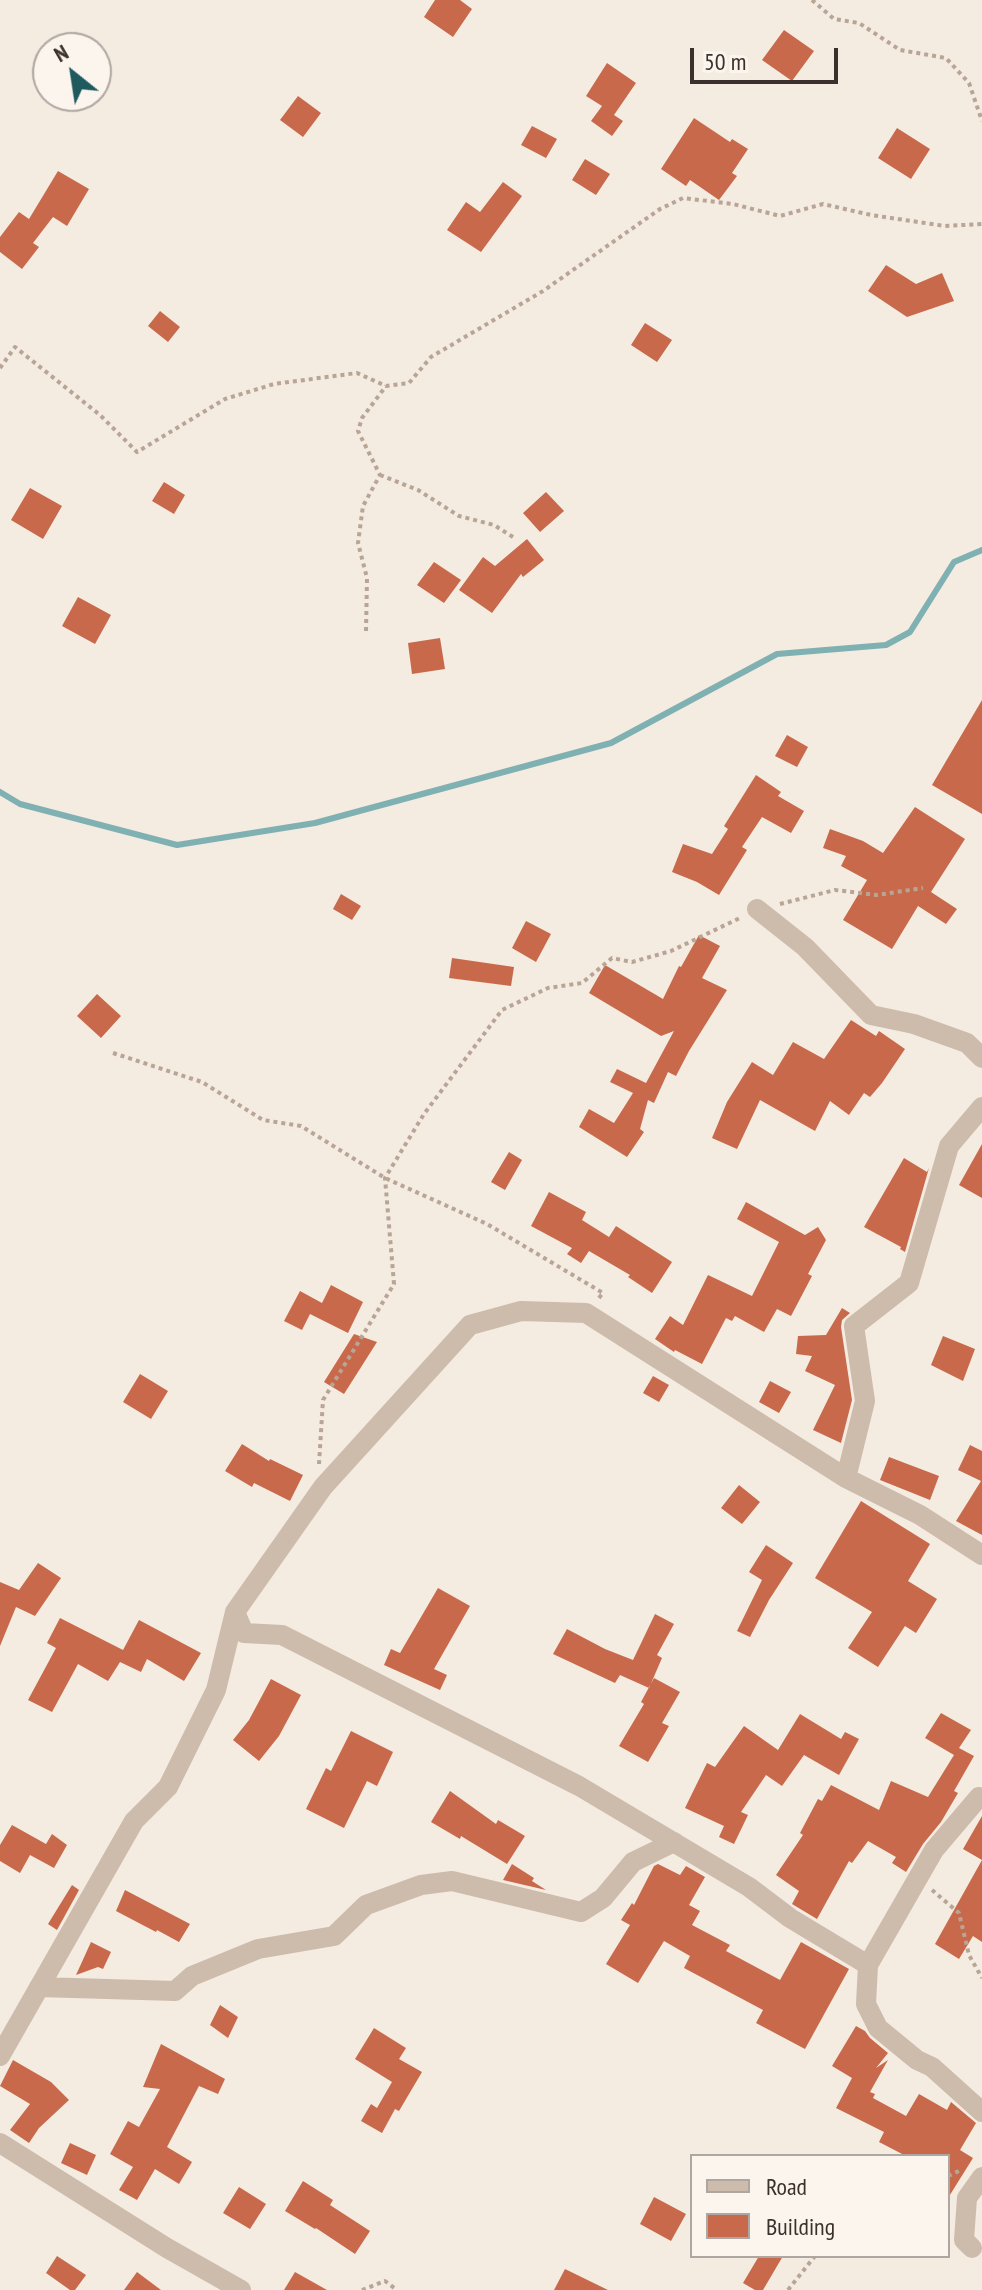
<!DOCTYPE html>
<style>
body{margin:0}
#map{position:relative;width:982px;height:2290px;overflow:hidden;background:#f4ebe1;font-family:"PT Sans Narrow",sans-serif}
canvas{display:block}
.legend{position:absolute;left:690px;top:2154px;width:260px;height:104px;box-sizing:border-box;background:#fbf5ee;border:2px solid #aea6a0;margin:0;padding:10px 14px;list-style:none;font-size:24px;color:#3b302b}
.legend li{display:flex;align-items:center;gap:16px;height:40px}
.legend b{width:40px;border:2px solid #aea6a0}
.north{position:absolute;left:32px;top:32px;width:80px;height:80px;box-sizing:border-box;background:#fbf5ee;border:2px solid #aea6a0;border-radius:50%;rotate:330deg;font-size:22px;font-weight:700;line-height:32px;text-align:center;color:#3b302b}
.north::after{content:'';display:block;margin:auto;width:28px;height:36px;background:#1f5a5e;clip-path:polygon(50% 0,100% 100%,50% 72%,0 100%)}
.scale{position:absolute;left:690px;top:48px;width:148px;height:36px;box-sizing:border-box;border:4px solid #3b302b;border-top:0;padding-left:10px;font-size:24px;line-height:28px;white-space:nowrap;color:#3b302b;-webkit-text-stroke:6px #fbf5ee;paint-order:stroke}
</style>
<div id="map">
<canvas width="982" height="2290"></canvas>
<ul class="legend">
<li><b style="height:10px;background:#cdbbac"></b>Road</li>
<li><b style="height:22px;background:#c8694b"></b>Building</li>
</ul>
<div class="north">N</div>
<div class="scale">50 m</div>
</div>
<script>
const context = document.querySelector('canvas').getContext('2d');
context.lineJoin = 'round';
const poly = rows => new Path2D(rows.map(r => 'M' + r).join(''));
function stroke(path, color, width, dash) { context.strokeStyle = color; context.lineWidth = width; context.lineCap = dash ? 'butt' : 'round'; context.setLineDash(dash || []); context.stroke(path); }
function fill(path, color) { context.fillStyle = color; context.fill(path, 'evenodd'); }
stroke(poly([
 [0,792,20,804,177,845,315,823,611,743,777,654,886,645,910,632,954,562,982,550]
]), '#7fb0b2', 6);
fill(poly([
 [435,0,460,0,472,9,453,37,424,17],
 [784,30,814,51,792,81,762,60],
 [607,63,636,83,614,115,623,121,612,136,591,121,602,106,586,96],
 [298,96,321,113,303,137,280,120],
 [694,118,730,142,732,139,748,149,732,173,737,176,719,200,690,180,686,186,661,169],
 [532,126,557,139,546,158,521,145],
 [897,128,930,149,911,179,878,158],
 [585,159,610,174,596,195,572,180],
 [58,171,89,189,67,226,53,217,33,243,39,247,22,269,0,252,0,237,19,212,29,219],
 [503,182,522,196,481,252,447,230,466,202,480,212],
 [886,265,916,284,942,273,954,301,907,317,868,291],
 [160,311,180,327,168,342,148,326],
 [645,323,672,340,657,362,631,345],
 [164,482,185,495,174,514,152,501],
 [30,488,62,506,43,539,11,520],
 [546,492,564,511,540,532,523,513],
 [527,539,544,560,523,577,521,574,492,613,459,590,483,557,495,566],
 [434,562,461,580,444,603,417,585],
 [78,597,111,615,95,644,62,626],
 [440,638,445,669,412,674,408,643],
 [982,700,982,814,932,785],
 [787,735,808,747,797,767,775,756],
 [756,775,781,792,778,796,804,811,791,833,762,817,742,847,747,850,719,895,697,882,672,872,683,844,712,854,728,829,724,826],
 [915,807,965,839,931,892,957,909,946,924,918,906,892,949,843,920,867,880,841,866,846,856,823,848,830,829,863,841,883,853],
 [341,894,361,906,352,920,333,909],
 [526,921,551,934,536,962,512,948],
 [699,935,720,946,702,978,727,990,689,1051,676,1076,668,1072,654,1103,648,1100,640,1129,644,1132,627,1157,579,1127,589,1109,614,1123,633,1093,610,1082,617,1069,646,1083,674,1031,661,1036,589,993,605,965,663,999,679,966,681,967],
 [452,958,514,967,511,986,449,978],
 [97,994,121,1016,101,1038,77,1016],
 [851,1020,876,1036,879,1031,905,1049,882,1083,870,1097,864,1093,849,1115,830,1101,815,1131,760,1100,737,1149,712,1138,727,1102,752,1062,773,1075,793,1042,824,1059],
 [982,1144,982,1198,959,1185],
 [509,1152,522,1160,505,1190,491,1182],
 [904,1158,927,1172,929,1168,905,1252,900,1249,901,1247,864,1227],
 [549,1192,586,1212,582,1220,609,1237,616,1226,672,1262,652,1293,628,1277,630,1275,589,1251,581,1263,567,1254,572,1248,531,1226],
 [746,1202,805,1235,818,1227,826,1240,808,1274,812,1276,791,1316,777,1309,764,1332,735,1316,732,1321,726,1318,702,1364,675,1350,674,1352,655,1339,670,1316,683,1325,708,1275,752,1296,779,1242,737,1219],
 [331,1285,363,1302,348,1333,310,1314,302,1330,284,1321,300,1291,322,1303],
 [842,1308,850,1313,842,1320,841,1327,852,1400,841,1443,813,1430,835,1385,805,1371,812,1356,796,1354,798,1336,826,1335],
 [354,1334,377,1342,344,1394,324,1382],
 [943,1336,975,1349,963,1381,931,1365],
 [140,1374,168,1391,151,1419,123,1402],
 [653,1376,669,1385,659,1402,643,1393],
 [770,1381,791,1392,779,1413,759,1402],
 [242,1444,269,1461,270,1459,303,1475,290,1501,254,1483,252,1487,225,1471],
 [970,1445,982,1451,982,1535,956,1521,981,1481,958,1470],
 [889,1457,939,1476,930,1500,880,1480],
 [739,1485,760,1502,742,1524,721,1508],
 [861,1501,930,1544,908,1581,937,1599,916,1633,905,1626,878,1667,848,1648,872,1612,815,1578],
 [766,1545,793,1563,769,1600,750,1637,737,1631,762,1580,749,1572],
 [38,1563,61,1578,35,1616,16,1607,0,1646,0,1582,19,1590],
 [438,1588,470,1606,434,1669,447,1675,440,1690,384,1665,391,1649,400,1653],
 [655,1614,674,1624,657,1655,662,1658,649,1688,620,1675,615,1683,553,1654,567,1629,605,1649,633,1660],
 [60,1618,123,1650,139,1620,201,1653,184,1681,147,1659,141,1672,120,1662,108,1681,78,1664,52,1712,28,1700,56,1648,47,1643],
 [654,1678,680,1692,662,1723,669,1726,648,1762,619,1746,644,1704,641,1702],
 [271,1679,301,1695,279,1736,259,1761,233,1740,249,1720],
 [941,1713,971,1730,959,1748,974,1756,954,1791,958,1793,941,1822,923,1844,906,1872,892,1863,896,1857,868,1841,852,1863,849,1861,817,1919,792,1904,799,1891,776,1875,803,1835,800,1833,818,1799,822,1801,831,1785,879,1810,891,1781,928,1797,954,1755,925,1738],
 [800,1714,841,1739,845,1732,859,1739,839,1775,804,1755,782,1786,766,1775,741,1812,748,1815,734,1844,719,1837,724,1826,685,1808,707,1763,715,1767,744,1726,778,1750],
 [351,1731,393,1752,377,1786,367,1781,344,1828,306,1809,326,1768,331,1771],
 [450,1791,496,1824,498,1820,525,1836,507,1864,461,1836,460,1839,431,1822],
 [982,1816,982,1942,973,1936,959,1959,935,1944,982,1860,963,1849],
 [12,1825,46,1844,52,1834,67,1845,54,1868,30,1855,20,1873,0,1861,0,1845],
 [512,1864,534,1878,532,1881,546,1890,503,1880],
 [658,1864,680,1875,686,1866,705,1877,689,1905,700,1911,692,1925,730,1945,726,1951,780,1980,801,1942,849,1969,805,2049,756,2023,763,2010,684,1968,690,1956,664,1941,638,1983,606,1964,630,1925,621,1920,632,1903,634,1905,654,1866],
 [72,1885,79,1890,57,1930,48,1924],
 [125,1890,190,1924,179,1942,157,1930,156,1932,116,1911],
 [91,1942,111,1952,103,1969,98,1967,76,1975],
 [220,2005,238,2017,228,2038,210,2025],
 [856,2026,865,2031,870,2038,888,2053,876,2068,888,2060,870,2092,875,2094,873,2098,906,2116,919,2094,947,2110,951,2102,976,2123,960,2150,973,2158,948,2198,948,2156,906,2156,879,2142,884,2132,836,2108,852,2078,832,2066],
 [374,2028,406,2048,399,2059,422,2072,399,2111,395,2109,382,2133,361,2121,371,2104,377,2108,392,2082,355,2059],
 [161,2044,225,2079,218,2094,199,2086,167,2147,192,2162,179,2184,155,2169,137,2200,119,2190,133,2167,110,2154,128,2121,139,2127,160,2089,143,2087],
 [13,2060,51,2082,69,2100,39,2128,29,2143,10,2130,30,2104,0,2086],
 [70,2143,96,2155,87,2175,61,2163],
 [303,2181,333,2200,330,2205,370,2231,355,2254,316,2228,315,2229,285,2211],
 [239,2187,266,2204,250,2229,223,2213],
 [654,2197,686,2214,671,2241,640,2224],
 [57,2256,86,2275,75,2290,70,2290,46,2273],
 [759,2256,783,2256,763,2290,755,2290,743,2283],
 [565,2269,608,2290,554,2290],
 [137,2272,161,2290,124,2290],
 [295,2272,327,2290,284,2290]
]), '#c8694b');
stroke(poly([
 [812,0,834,19,859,23,900,50,946,58,969,83,982,121],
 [0,368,15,347,100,415,137,452,225,399,274,384,357,373,386,386,409,383,431,357,543,291,660,209,683,198,733,204,780,216,823,204,871,215,945,226,982,224],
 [380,475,418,490,459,516,494,525,513,537],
 [366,631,367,578,358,543,363,506,380,475,358,431,362,418,386,386],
 [780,904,835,890,877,895,923,888],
 [113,1053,202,1082,263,1120,301,1126,385,1178,487,1224,603,1293,598,1299],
 [319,1464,323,1400,394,1284,385,1178,424,1114,502,1010,548,988,582,983,612,958,632,962,671,951,742,917],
 [932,1890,959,1913,969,1955,982,1978],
 [948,2176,961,2170],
 [362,2290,385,2281,397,2290],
 [788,2290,815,2256]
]), '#b9a596', 4, [4, 4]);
stroke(poly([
 [757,909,805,947,871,1015,914,1024,967,1043,982,1058],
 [846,1478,865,1401,854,1326,909,1283,949,1146,982,1107],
 [235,1612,244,1633,282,1635,579,1786,749,1887,790,1918,868,1965,866,2004,878,2028,917,2060,932,2067,982,2112],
 [868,1965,934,1850,979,1797,982,1799],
 [39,1987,175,1991,192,1976,258,1949,334,1936,366,1905,421,1885,452,1881,581,1912,603,1898,633,1862,674,1842],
 [0,2056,134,1821,168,1787,216,1690,235,1612,323,1487,470,1325,521,1311,586,1313,846,1478,920,1515,982,1555],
 [0,2143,167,2248,241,2290],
 [972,2248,964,2240,967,2198,982,2177]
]), '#cdbbac', 20);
</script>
